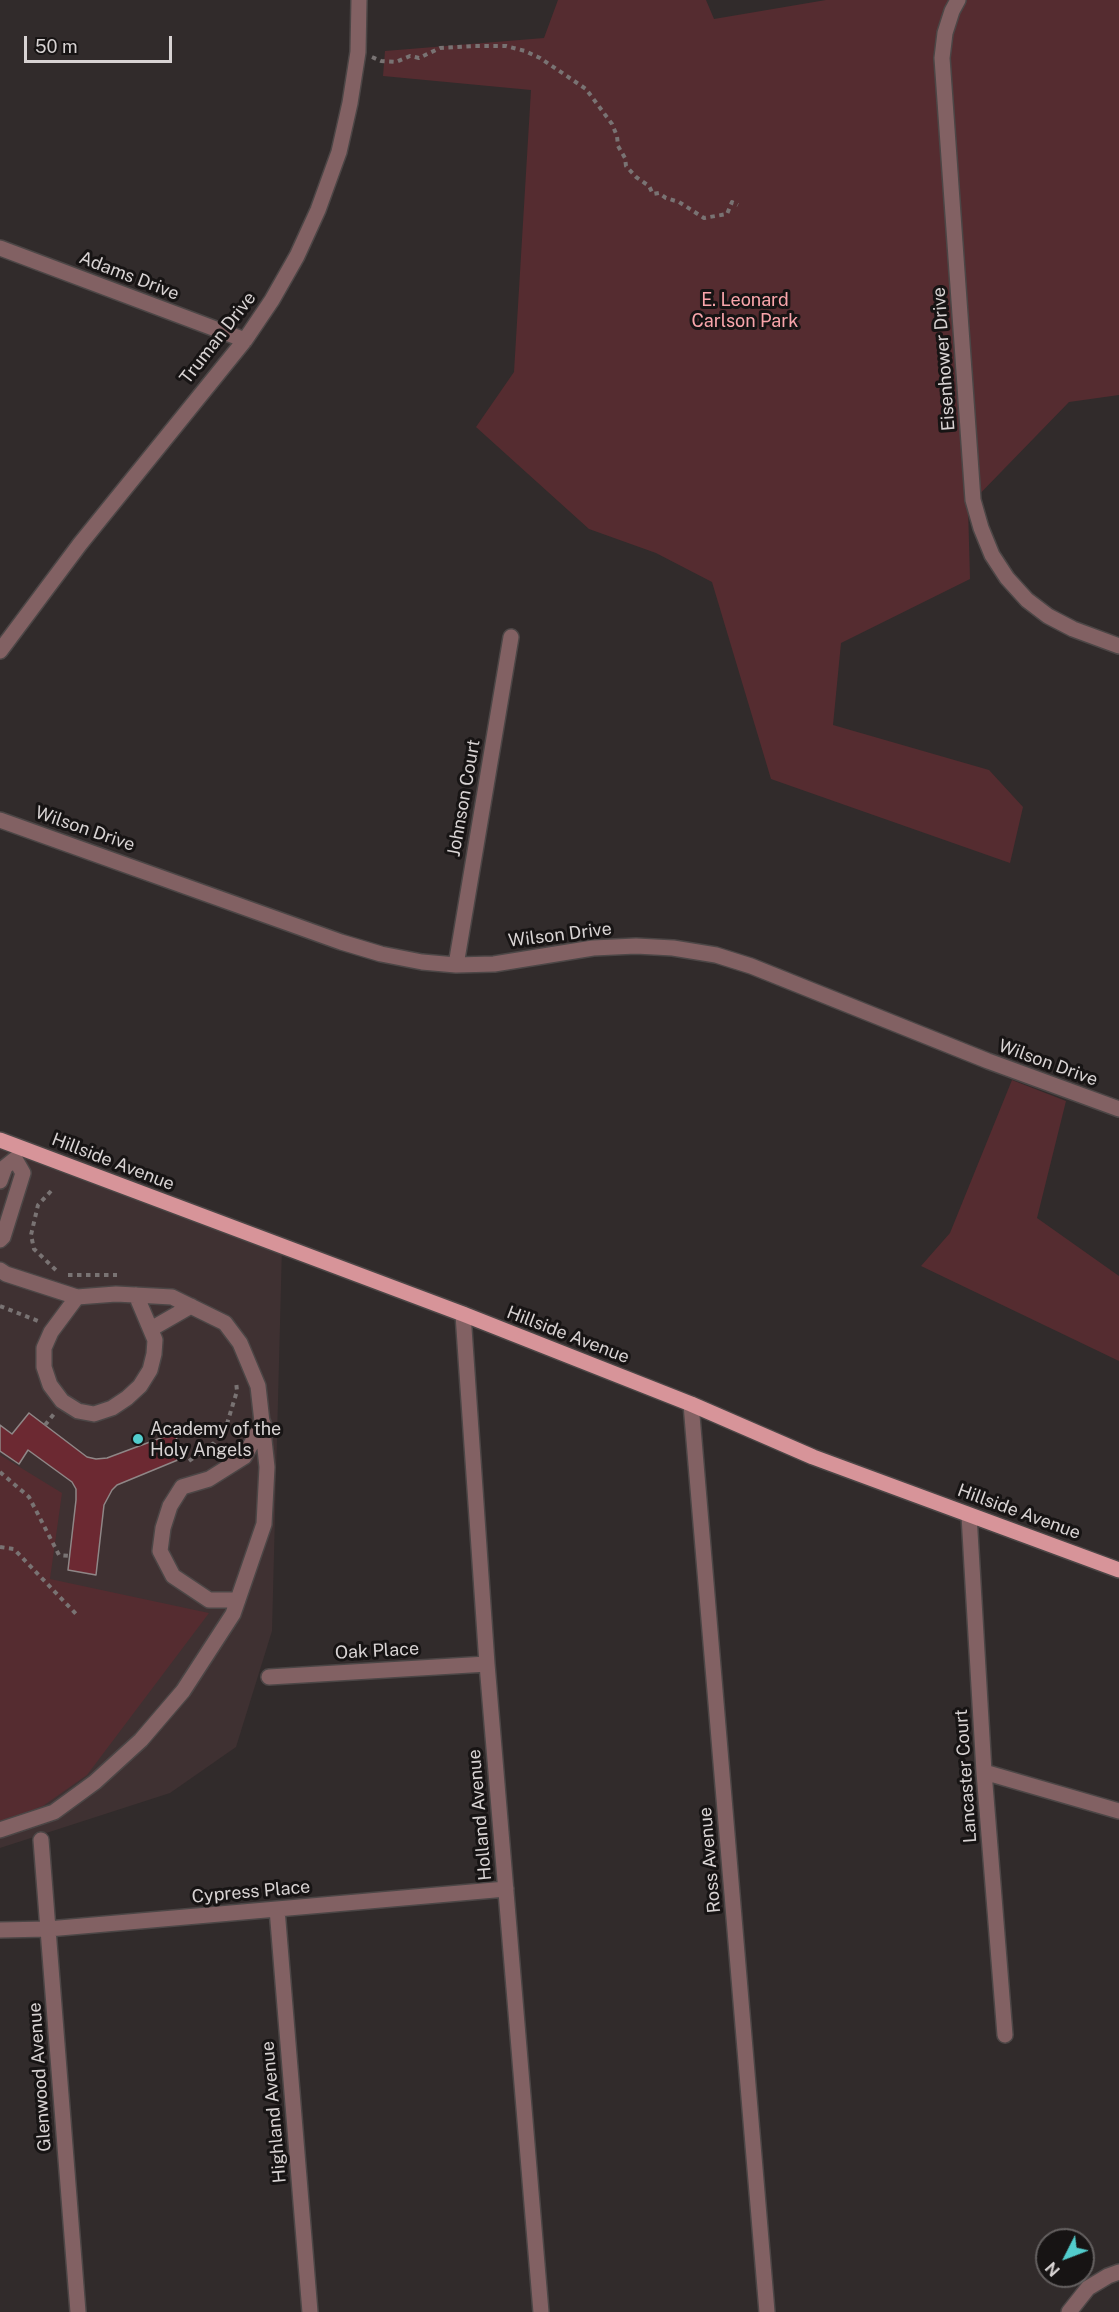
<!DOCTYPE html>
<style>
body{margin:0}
#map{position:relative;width:1119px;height:2312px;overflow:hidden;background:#312b2b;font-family:"Public Sans",sans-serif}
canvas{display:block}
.north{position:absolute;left:1035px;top:2228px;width:60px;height:60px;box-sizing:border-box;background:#171414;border:2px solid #646060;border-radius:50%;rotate:228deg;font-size:16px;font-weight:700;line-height:24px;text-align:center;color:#d8d3d3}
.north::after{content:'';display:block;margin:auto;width:21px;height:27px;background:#52cdcd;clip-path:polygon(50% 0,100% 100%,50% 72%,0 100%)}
.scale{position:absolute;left:24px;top:36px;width:148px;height:27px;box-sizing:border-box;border:3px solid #d8d3d3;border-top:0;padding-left:8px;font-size:18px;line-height:21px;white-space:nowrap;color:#d8d3d3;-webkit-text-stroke:4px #171414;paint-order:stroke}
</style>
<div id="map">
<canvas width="1119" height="2312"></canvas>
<div class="north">N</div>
<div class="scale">50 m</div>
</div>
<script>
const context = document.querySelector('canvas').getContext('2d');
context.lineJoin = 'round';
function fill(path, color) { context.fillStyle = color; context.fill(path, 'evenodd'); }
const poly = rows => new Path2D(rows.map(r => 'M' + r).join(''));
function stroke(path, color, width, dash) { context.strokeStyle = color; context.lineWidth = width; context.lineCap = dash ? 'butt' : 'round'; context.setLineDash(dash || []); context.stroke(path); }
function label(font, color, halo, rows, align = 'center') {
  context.font = font + ' "Public Sans",sans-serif'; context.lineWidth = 6; context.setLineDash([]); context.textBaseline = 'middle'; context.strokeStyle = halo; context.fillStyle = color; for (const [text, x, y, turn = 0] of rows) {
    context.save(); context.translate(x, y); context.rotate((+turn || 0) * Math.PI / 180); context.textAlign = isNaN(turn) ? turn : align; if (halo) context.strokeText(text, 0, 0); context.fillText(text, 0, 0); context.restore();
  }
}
fill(poly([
 [0,1141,282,1247,272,1631,236,1747,170,1793,0,1848]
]), '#3f3132');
fill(poly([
 [558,0,706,0,714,19,826,0,1119,0,1119,395,1069,402,968,506,970,579,841,643,833,725,989,770,1023,807,1010,863,771,779,712,582,656,553,589,529,476,427,514,372,531,90,383,76,385,51,544,38],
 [1012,1080,1066,1101,1037,1218,1119,1276,1119,1361,921,1266,950,1233],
 [0,1455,62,1493,50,1579,209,1613,87,1775,43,1806,0,1822]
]), '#552c30');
const building = poly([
 [29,1413,87,1457,96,1459,107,1458,174,1433,185,1457,117,1485,112,1490,104,1505,96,1575,68,1570,76,1500,76,1489,72,1482,28,1450,19,1464,0,1451,0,1425,12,1434,29,1413]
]);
fill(building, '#6c2932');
stroke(building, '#8f8787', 1.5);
const minor = poly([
 [958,0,952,11,945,33,942,58,973,500,981,528,992,555,1007,578,1027,600,1048,616,1073,629,1119,646],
 [0,248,245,340],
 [0,651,80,544,245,340,272,300,297,256,318,210,339,152,350,103,358,52,359,0],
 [0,820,341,942,381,954,422,962,456,965,494,964,593,948,636,946,673,948,716,955,751,966,988,1061,1119,1109],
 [456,965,511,637],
 [0,1181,5,1167,15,1159,23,1173,3,1237,0,1240],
 [0,1270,6,1274,77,1297,116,1294,172,1297,225,1323,240,1343,258,1386,267,1467,264,1524,233,1614,183,1691,141,1740,95,1782,54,1812,0,1830],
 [77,1297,51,1332,44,1348,44,1367,50,1385,62,1401,78,1411,94,1414,112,1408,127,1398,140,1386,150,1370,154,1354,155,1340,136,1295],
 [463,1314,487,1664,541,2312],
 [151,1329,191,1306],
 [691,1404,767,2312],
 [969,1515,984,1772,1005,2035],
 [238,1600,209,1600,173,1576,160,1551,163,1528,170,1506,182,1487,209,1479,244,1457,263,1423],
 [269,1677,487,1664],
 [984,1772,1119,1811],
 [41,1840,78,2312],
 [277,1909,310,2312],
 [0,1930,48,1929,506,1889],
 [1069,2312,1088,2288,1108,2276,1119,2272]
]);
const major = poly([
 [0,1140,463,1314,691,1404,813,1457,1119,1570]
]);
stroke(minor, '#4c4646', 18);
stroke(major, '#4c4646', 18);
stroke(poly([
 [372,57,381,61,396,62,410,56,419,58,440,48,474,46,506,46,525,51,540,58,586,89,612,124,617,136,618,146,625,158,626,166,636,177,649,186,653,194,659,193,666,198,679,202,704,218,727,214,732,202,738,205],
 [51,1191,38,1205,31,1235,34,1249,58,1272],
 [68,1275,117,1275],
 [0,1306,38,1321],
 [45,1425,54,1414],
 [189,1461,214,1443,226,1427,237,1391,236,1381],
 [0,1472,29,1497,59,1555,70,1556],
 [0,1547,14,1549,78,1616]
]), '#797373', 4, [4.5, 4.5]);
stroke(minor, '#826163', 15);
stroke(major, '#d79499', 15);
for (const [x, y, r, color] of [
 [138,1439,6,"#52cdcd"]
]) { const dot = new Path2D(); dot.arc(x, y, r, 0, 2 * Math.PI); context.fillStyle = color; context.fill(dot); stroke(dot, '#171414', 2); }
label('18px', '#d8d3d3', '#171414', [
 ["Adams Drive",129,276,21],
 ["Truman Drive",218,338,-52],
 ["Eisenhower Drive",944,359,-94],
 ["Johnson Court",464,798,-80],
 ["Wilson Drive",85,829,19],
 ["Wilson Drive",560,935,-7],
 ["Wilson Drive",1048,1063,20],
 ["Hillside Avenue",113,1162,21],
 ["Hillside Avenue",568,1335,21],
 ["Hillside Avenue",1019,1512,20],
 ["Oak Place",377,1651,-3],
 ["Lancaster Court",966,1776,-94],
 ["Holland Avenue",480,1815,-95],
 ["Ross Avenue",710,1860,-95],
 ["Cypress Place",251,1892,-5],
 ["Glenwood Avenue",40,2077,-94],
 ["Highland Avenue",274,2112,-95]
]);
label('18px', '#f9a5ab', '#171414', [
 ["E. Leonard",745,300],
 ["Carlson Park",745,321]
]);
label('18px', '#d8d3d3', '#171414', [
 ["Academy of the",150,1429],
 ["Holy Angels",150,1450]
], 'left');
</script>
